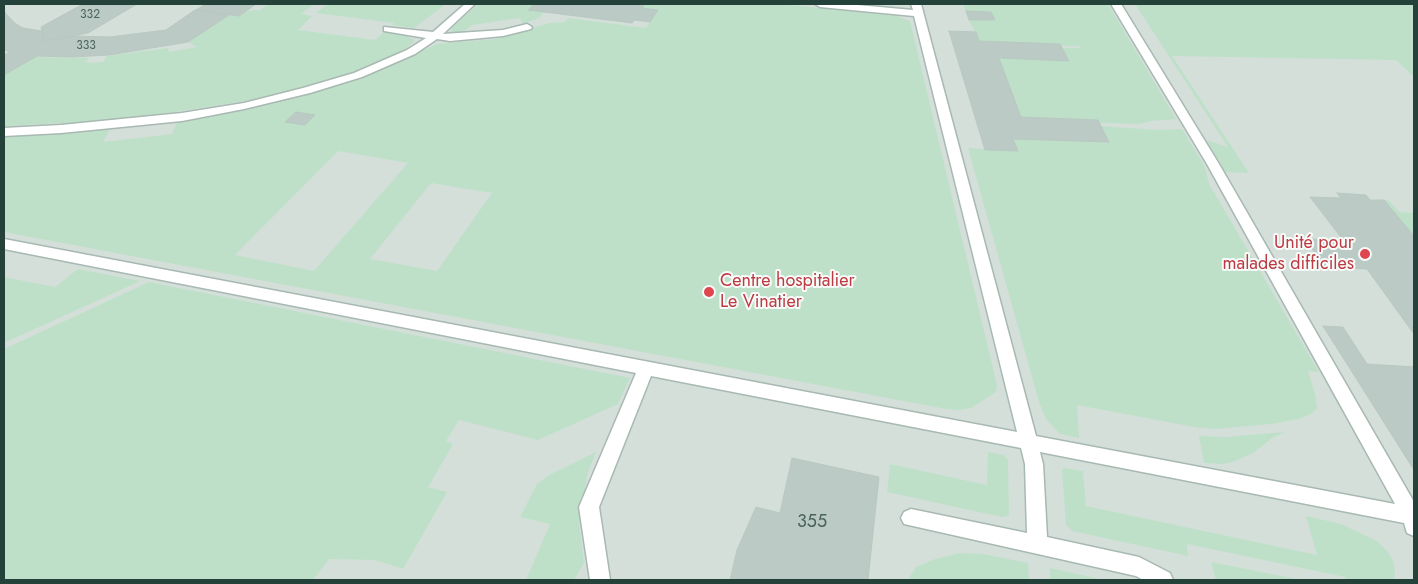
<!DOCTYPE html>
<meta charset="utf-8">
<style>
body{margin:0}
#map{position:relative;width:1418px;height:584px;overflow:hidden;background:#e6efeb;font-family:Jost,sans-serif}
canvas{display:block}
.frame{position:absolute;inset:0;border:5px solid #24423a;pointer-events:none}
</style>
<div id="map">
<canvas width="1418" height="584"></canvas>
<div class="frame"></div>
</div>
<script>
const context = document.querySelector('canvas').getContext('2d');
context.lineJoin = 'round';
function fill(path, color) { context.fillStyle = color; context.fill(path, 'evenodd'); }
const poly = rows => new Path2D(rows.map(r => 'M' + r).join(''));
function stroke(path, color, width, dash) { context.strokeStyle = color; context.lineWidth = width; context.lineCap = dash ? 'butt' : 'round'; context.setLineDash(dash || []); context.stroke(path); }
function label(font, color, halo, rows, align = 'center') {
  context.font = font + ' Jost,sans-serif'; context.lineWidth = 4; context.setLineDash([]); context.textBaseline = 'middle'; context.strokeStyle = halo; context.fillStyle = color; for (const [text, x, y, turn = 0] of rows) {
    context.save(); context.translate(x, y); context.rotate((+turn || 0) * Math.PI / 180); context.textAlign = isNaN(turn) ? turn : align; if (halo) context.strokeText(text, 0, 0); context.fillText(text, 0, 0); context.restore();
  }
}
fill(poly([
 [4,4,1414,4,1414,580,4,580]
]), '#d4dfda');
fill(poly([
 [268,4,314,4,301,14,312,16,298,30,375,40,384,32,406,36,414,40,414,42,402,51,342,76,252,100,147,116,86,122,4,126,4,75,34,57,89,58,85,63,103,62,107,56,168,48,169,52,197,47,188,42,214,24,229,15,239,16,246,11,260,10],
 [328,4,446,4,414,28,392,25,394,23,316,13],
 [478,4,534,4,529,10,544,12,539,18,523,24,520,18,472,25,463,32,450,33,452,28],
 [645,4,780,4,897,16,910,21,997,385,996,392,971,408,958,410,946,409,4,232,4,136,110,129,103,142,172,134,177,122,242,110,305,95,358,79,437,44,496,39,549,23,565,22,568,18,646,28,658,10,642,8],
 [338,151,408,163,314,271,235,255],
 [431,183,492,193,437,271,370,259],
 [963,4,1108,4,1176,119,1151,121,1140,124,1100,123,1098,120,1021,117,999,58,1068,61,1062,48,1080,48,1079,46,1061,46,1060,44,979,41,969,20,995,20,991,12,966,11],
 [1135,4,1414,4,1414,77,1396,60,1172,56,1249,173,1225,172,1206,140,1228,147],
 [1101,126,1157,130,1182,129,1205,167,1209,184,1319,372,1308,371,1315,394,1317,408,1311,414,1299,419,1271,424,1214,429,1194,427,1077,405,1079,438,1060,434,1046,419,1039,402,968,148,1017,151,1013,139,1109,142],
 [1384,200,1388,200,1399,212,1414,213,1414,236],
 [78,269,140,281,4,343,4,277,55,287],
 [149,282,630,378,618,404,538,440,459,420,446,441,453,444,428,487,447,492,403,569,375,560,329,559,313,580,4,580,4,349],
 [1285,432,1272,438,1253,453,1235,461,1224,464,1204,463,1199,436,1227,437],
 [596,452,588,472,579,523,584,563,574,580,526,580,550,524,520,517,537,484,549,475],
 [988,452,1004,455,1008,460,1009,514,1007,516,1002,517,887,492,890,464,987,485],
 [1064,468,1083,471,1086,506,1317,555,1306,516,1341,524,1377,541,1386,550,1393,560,1395,571,1394,580,1346,580,1345,577,1187,544,1188,556,1072,531,1066,525,1062,470],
 [960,553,983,554,1028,563,1029,580,910,580,910,576,916,567,935,559],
 [1211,562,1301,580,1216,580],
 [1050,568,1095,578,1101,580,1050,580]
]), '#bfe0c8');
const building = poly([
 [83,4,137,4,88,33,44,41,41,27,83,4],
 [206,4,256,4,239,16,196,10,206,4],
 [534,4,645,4,642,8,658,10,650,22,634,20,632,23,528,10,534,4],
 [4,10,6,14,16,24,23,28,42,31,44,41,73,36,110,37,166,30,195,10,229,15,188,42,109,55,72,57,37,56,4,75,4,55,10,52,4,50,4,10],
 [966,11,991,12,995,20,969,20,966,11],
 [949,31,976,32,979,41,1060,44,1069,61,999,58,1021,117,1098,120,1109,142,1013,139,1018,151,985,150,949,31],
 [296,112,315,115,305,125,285,122,296,112],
 [1337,193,1366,195,1370,200,1384,200,1414,236,1414,334,1367,269,1325,267,1305,239,1343,240,1310,197,1341,198,1337,193],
 [1323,326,1343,327,1367,364,1414,367,1414,470,1323,326],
 [792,458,879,477,868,580,730,580,737,550,756,507,780,513,792,458]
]);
fill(building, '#bbcac4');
stroke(building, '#b8c9c2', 1);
const lane = poly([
 [465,4,475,4,443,34,503,30,527,24,532,27,531,29,503,36,450,41,437,39,415,54,362,77,310,93,244,109,182,121,61,133,4,136,4,128,61,125,182,113,244,103,303,88,354,73,407,50,426,38,384,31,384,27,433,32,465,4],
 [815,4,846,4,913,10,911,4,921,4,1036,436,1395,504,1207,164,1111,4,1121,4,1219,164,1414,502,1414,536,1407,533,1404,523,1040,452,1043,464,1047,537,1139,557,1170,573,1173,580,1143,580,1136,576,904,524,901,518,904,512,911,509,1027,533,1025,464,1021,448,651,376,599,507,610,580,590,580,579,507,636,373,4,249,4,239,1017,432,914,16,820,7,815,4]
]);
stroke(lane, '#a8b8b2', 3);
fill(lane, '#fff');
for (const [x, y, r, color] of [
 [1365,254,6,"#e0444e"],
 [709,292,6,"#e0444e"]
]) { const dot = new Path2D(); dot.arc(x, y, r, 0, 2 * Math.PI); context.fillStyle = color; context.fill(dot); stroke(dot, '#f7fbf9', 2); }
label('12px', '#4a645c', null, [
 ["332",90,15],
 ["333",86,46]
]);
label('18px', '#be3a42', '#f7fbf9', [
 ["Unité pour",1354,244],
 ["malades difficiles",1354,265],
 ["Centre hospitalier",720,282,"left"],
 ["Le Vinatier",720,303,"left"]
], 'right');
label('18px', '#4a645c', null, [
 ["355",812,523]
]);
</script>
